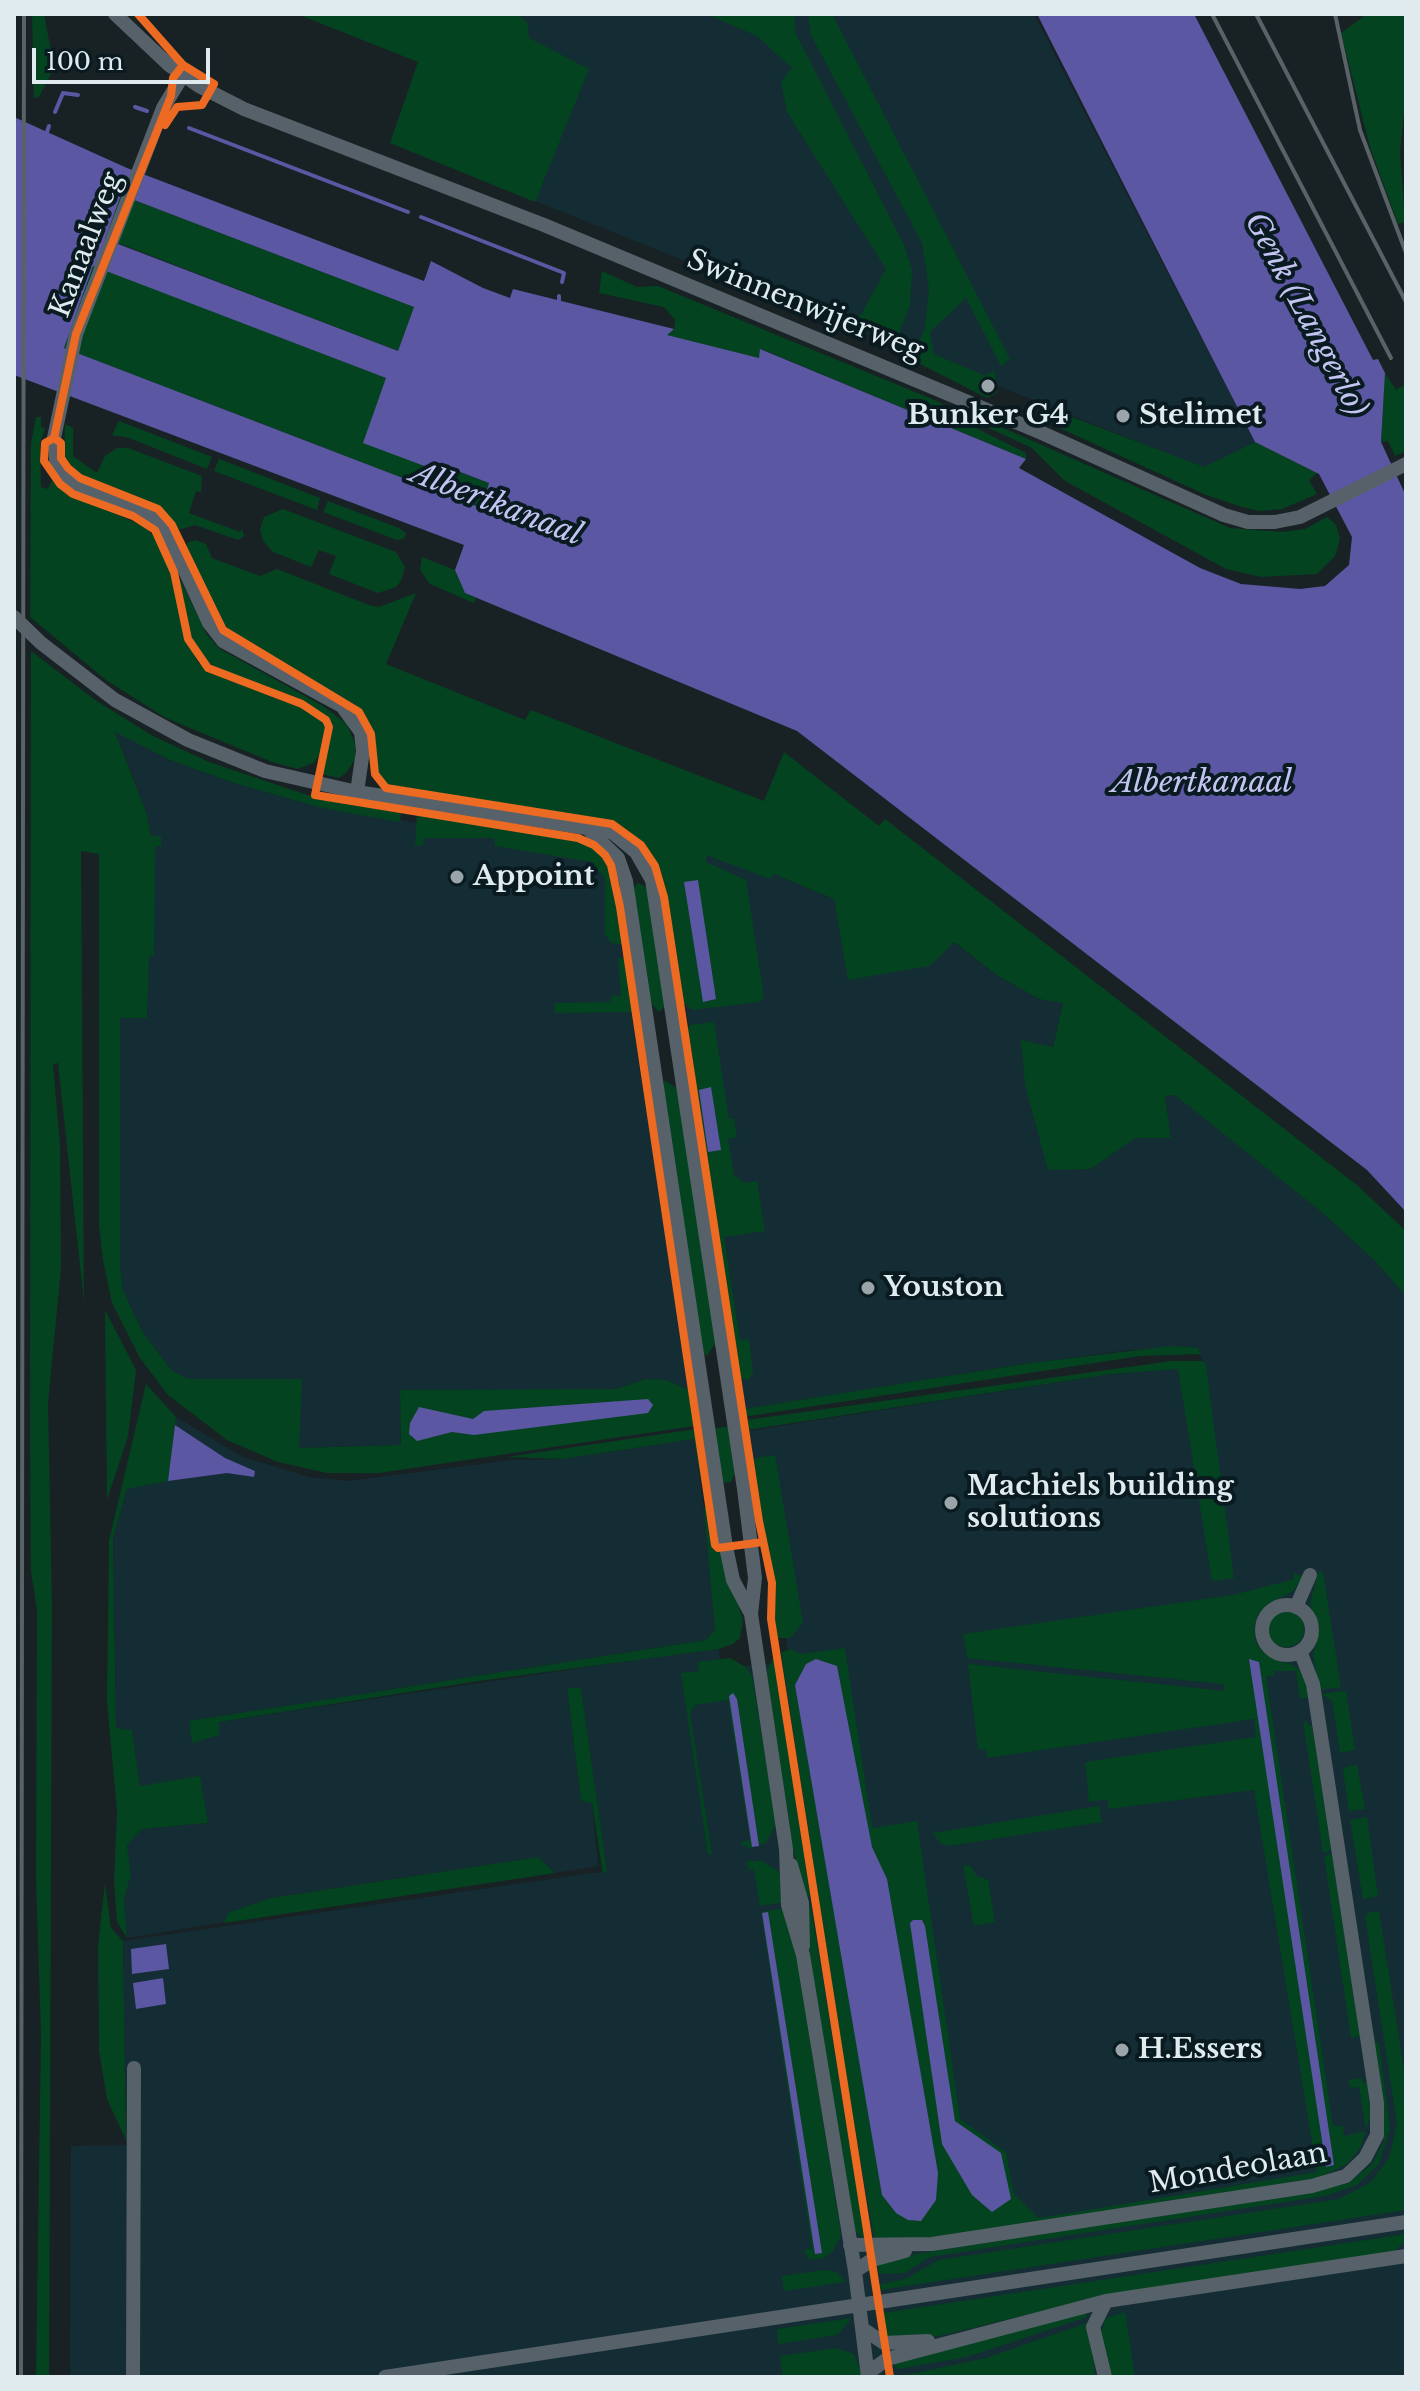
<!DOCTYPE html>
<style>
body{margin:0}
#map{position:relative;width:1420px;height:2391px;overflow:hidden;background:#182225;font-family:"Libre Baskerville",serif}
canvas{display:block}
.frame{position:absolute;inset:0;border:16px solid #dfebee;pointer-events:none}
.scale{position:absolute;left:32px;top:48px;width:178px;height:36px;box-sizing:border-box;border:4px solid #dfebee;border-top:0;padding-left:10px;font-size:24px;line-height:28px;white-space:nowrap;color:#dfebee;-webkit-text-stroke:6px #091b20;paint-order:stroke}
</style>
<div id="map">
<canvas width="1420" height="2391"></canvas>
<div class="frame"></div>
<div class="scale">100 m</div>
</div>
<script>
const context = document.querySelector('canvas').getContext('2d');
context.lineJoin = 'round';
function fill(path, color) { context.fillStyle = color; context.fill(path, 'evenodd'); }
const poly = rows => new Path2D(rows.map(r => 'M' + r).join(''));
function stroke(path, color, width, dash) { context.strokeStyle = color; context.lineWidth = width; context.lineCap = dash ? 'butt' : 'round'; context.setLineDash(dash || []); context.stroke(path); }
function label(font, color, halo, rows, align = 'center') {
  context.font = font + ' "Libre Baskerville",serif'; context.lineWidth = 8; context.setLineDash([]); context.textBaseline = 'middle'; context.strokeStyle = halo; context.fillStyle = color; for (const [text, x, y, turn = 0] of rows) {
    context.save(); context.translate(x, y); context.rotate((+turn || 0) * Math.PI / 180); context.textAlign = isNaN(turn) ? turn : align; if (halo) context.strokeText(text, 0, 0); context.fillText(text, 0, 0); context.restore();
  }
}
fill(poly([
 [435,14,1034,14,1255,442,1204,468,1188,462,390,143],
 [115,731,170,760,234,783,322,808,575,847,591,854,610,876,689,1390,667,1380,646,1379,616,1389,400,1391,401,1445,298,1448,301,1380,189,1379,171,1370,141,1329,123,1290,120,1267,120,1017,147,1017,151,836,146,812],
 [706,855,774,874,834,899,849,979,953,942,998,976,1039,999,1063,1002,1053,1048,1022,1041,1091,1169,1134,1137,1171,1138,1165,1096,1175,1094,1324,1214,1375,1261,1406,1296,1406,2377,70,2377,71,2146,126,2145,123,1941,607,1871,581,1689,567,1688,581,1802,592,1802,598,1866,555,1873,538,1857,271,1898,225,1922,127,1938,124,1899,131,1875,127,1845,142,1829,207,1823,140,1786,132,1730,116,1728,113,1538,127,1489,168,1481,176,1417,243,1457,309,1477,349,1481,512,1460,563,1459,694,1439,710,1551,715,1629,706,1640,190,1721,219,1735,218,1722,695,1651,719,1649,720,1668,788,1662,781,1572,765,1531,748,1431,1112,1374,1205,1366,1197,1348,1129,1350,1030,1363,746,1409,664,860]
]), '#142c33');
fill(poly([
 [32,14,44,14,54,68,39,97,34,98],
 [297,14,518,14,528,24,529,38,589,69,535,202,390,143,418,62],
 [706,14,794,14,796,34,904,245,912,270,910,305,898,336,879,338,859,318,886,269,787,112,781,81,792,68,757,36],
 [808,14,832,14,1010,359,1001,366,966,298,930,332,934,354,986,376,995,369,997,393,987,398,918,363,915,349,925,328,929,288,922,243,811,35],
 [1367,14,1402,14,1406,21,1406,92,1400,152,1405,222,1398,224,1370,147,1341,33],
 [121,195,414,307,398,351,105,238],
 [93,265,386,378,451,476,454,470,489,483,481,508,64,348],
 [602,271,637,287,658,286,932,399,951,408,960,420,1026,453,1026,459,761,349,759,358,666,335,674,329,675,320,664,307,599,293],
 [1385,373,1396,390,1406,384,1406,451,1395,456,1388,441,1381,442],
 [1056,411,1204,467,1255,442,1317,473,1309,480,1317,494,1282,509,1259,511,1242,507,1206,495,1051,424],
 [969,413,1230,528,1282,532,1305,529,1327,517,1336,525,1340,539,1335,556,1317,574,1261,577,1226,569,1065,481,1032,448,978,423],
 [36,417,41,417,41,427,45,428,40,444,41,487,48,489,52,480,69,493,145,527,158,541,172,574,181,623,198,663,230,681,303,707,323,718,327,728,322,752,313,763,298,769,272,762,166,718,106,680,30,617,31,444],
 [119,421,212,457,207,469,129,438,112,435],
 [65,424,73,428,73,456,97,473,105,456,117,448,128,448,202,476,201,492,196,491,189,513,240,532,242,529,244,536,238,540,195,525,178,530,151,504,81,477,64,456],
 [219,459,320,498,317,510,214,471],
 [328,501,399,528,406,533,404,539,397,540,323,512],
 [283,509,396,552,405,567,401,581,396,587,378,593,329,574,336,556,319,550,311,567,273,552,263,541,260,529,264,517],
 [195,540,206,544,212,558,260,576,277,569,369,605,379,607,416,593,386,664,525,720,531,710,764,801,784,752,879,826,885,819,1358,1186,1406,1231,1406,1296,1375,1261,1324,1214,1175,1095,1165,1096,1171,1138,1135,1138,1091,1169,1048,1170,1025,1085,1021,1040,1053,1047,1063,1003,1039,999,998,976,954,942,930,966,848,980,834,899,774,874,770,879,706,855,706,862,746,880,764,998,759,1002,692,1010,682,1002,662,878,635,837,610,822,388,786,376,774,370,727,354,704,236,638,221,625,185,550,187,543],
 [422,557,455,570,465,593,476,598,474,603,430,584,420,570],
 [177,573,207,635,220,649,323,706,347,724,355,744,355,759,347,772,339,778,321,774,331,729,323,713,229,676,199,656,185,621],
 [31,651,95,700,153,736,209,762,304,794,401,813,400,822,322,808,234,783,170,760,115,732,146,812,151,836,161,836,161,846,155,846,154,955,149,957,147,1018,120,1018,120,1267,123,1290,141,1329,171,1370,189,1379,302,1379,299,1448,401,1445,400,1390,616,1389,646,1379,667,1380,689,1390,694,1426,379,1473,327,1473,278,1462,227,1440,168,1395,140,1358,112,1303,103,1260,99,1225,99,854,81,851,84,1302,58,1063,53,1064,60,1145,61,1268,48,1403,52,1607,49,2377,36,2377,41,2035,36,1879,37,1610,31,1571,30,1428],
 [417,814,579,840,596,849,610,865,623,945,611,943,605,933,605,879,592,862,495,846,494,838,424,838,423,846,415,845],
 [638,883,648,888,667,1004,659,1012,647,999,632,889],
 [618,958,626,959,634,1012,555,1013,555,1003,610,1002,612,996,621,996],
 [714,1022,729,1119,734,1119,737,1137,728,1139,734,1175,745,1183,757,1181,765,1231,724,1237,740,1340,749,1339,753,1373,748,1380,739,1378,687,1030,690,1025],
 [665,1081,675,1087,680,1095,716,1342,707,1356,702,1353,661,1086],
 [105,1310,136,1370,128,1436,107,1500],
 [1172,1346,1198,1348,1200,1354,1140,1356,749,1416,745,1416,744,1409,1030,1363],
 [1172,1361,1203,1361,1206,1366,1234,1578,1212,1581,1178,1369,1112,1374,747,1430,746,1420],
 [146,1384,176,1417,168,1481,127,1489,113,1538,116,1728,132,1730,140,1786,200,1776,208,1823,142,1829,127,1845,131,1875,124,1899,127,1938,117,1922,114,1881,117,1811,107,1702,109,1541],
 [730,1426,736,1471,731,1482,721,1483,713,1429],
 [696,1429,701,1484,694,1439,563,1459,507,1457],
 [775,1455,803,1623,790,1638,778,1638,774,1614,776,1585,761,1524,752,1459],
 [708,1504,714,1546,720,1549,743,1620,740,1638,733,1644,719,1649,479,1681,219,1722,219,1735,192,1743,189,1721,706,1640,715,1629,704,1508],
 [1318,1572,1323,1572,1341,1687,1319,1690,1313,1656,1319,1629,1310,1604],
 [1294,1573,1303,1576,1301,1581,1292,1592,1269,1603,1257,1615,1254,1630,1256,1643,1264,1653,1298,1668,1306,1683,1308,1697,1300,1699,1296,1671,1274,1671,1274,1675,1266,1677,1333,2126,1343,2126,1344,2136,1366,2131,1359,2087,1351,2088,1348,2080,1362,2078,1363,2083,1367,2083,1371,2113,1361,2147,1347,2164,1319,2178,948,2236,875,2243,845,2070,781,1652,792,1649,800,1654,845,1648,872,1828,917,1821,960,2119,1006,2152,1014,2194,1039,2218,1317,2172,1254,1790,1109,1809,1107,1799,1089,1802,1085,1762,1256,1737,1254,1719,987,1758,986,1750,978,1749,968,1664,1225,1691,1223,1684,967,1658,963,1634,1233,1595,1294,1579],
 [14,1601,16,1954,14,2248],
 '1268 1629a18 18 0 1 1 36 0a18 18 0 1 1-36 0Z',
 [774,1656,809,1887,810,1895,805,1899,792,1843,765,1676],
 [730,1658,747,1668,752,1676,776,1824,766,1843,747,1849,746,1845,741,1845,741,1842,750,1840,728,1700,695,1705,690,1713,712,1854,708,1855,681,1673,699,1671,698,1662],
 [567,1688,581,1688,607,1871,603,1874,592,1803,581,1801],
 [1346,1691,1355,1750,1340,1753,1332,1700,1320,1694],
 [1307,1721,1308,1726,1312,1725,1332,1851,1323,1852,1303,1722],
 [1357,1765,1365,1809,1349,1811,1343,1771,1346,1767],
 [1099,1806,1102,1822,949,1846,940,1843,933,1833],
 [1367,1817,1378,1896,1363,1899,1350,1820],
 [1332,1854,1360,2036,1351,2038,1324,1856],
 [538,1857,555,1873,224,1923,228,1913,271,1898],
 [747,1861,762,1861,779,1872,785,1902,760,1906,754,1870,748,1869],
 [970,1865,977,1876,988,1880,995,1922,974,1926,963,1866],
 [105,1883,111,1928,123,1941,126,2140,107,2099,99,2051,98,1946],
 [808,1905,811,1907,865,2240,853,2229,809,1950],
 [785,1908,794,1940,841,2235,833,2251,824,2258,810,2260,803,2250,812,2248,761,1912],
 [1379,1911,1406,2082,1406,2210,880,2290,881,2284,905,2279,939,2260,1339,2199,1371,2182,1389,2158,1397,2124,1365,1917,1369,1912],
 [1373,2040,1379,2043,1390,2129,1379,2164,1357,2185,1324,2196,930,2257,905,2273,879,2274,877,2264,916,2254,1347,2184,1372,2164,1384,2141,1384,2116],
 [1406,2234,1406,2241,1394,2251,1107,2295,939,2336,887,2339,883,2313],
 [825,2270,836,2272,846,2282,784,2291,782,2276],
 [1086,2312,1087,2317,967,2357,898,2369,891,2362],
 [1125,2312,1135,2377,1111,2377,1101,2332,1106,2318],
 [852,2318,837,2335,778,2344,777,2329],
 [1087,2323,1096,2377,897,2377,986,2358],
 [837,2348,854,2354,863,2377,783,2377,780,2356]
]), '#044320');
fill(poly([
 [1037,14,1194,14,1373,360,1378,359,1385,373,1381,442,1406,496,1406,1212,1367,1170,797,731,465,593,455,570,464,545,14,375,14,117,127,168,424,281,431,261,483,288,510,298,513,289,674,329,667,335,759,358,760,349,1026,459,1019,468,1200,568,1241,584,1300,589,1325,586,1349,565,1352,537,1319,474,1255,442],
 [121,195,414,307,398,351,105,239],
 [93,266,386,378,363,443,451,476,455,470,489,483,481,508,64,348],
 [698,880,716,999,703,1002,684,882],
 [711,1087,721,1150,708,1152,699,1090],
 [648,1399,653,1405,648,1413,474,1435,452,1432,417,1441,409,1434,410,1423,419,1407,473,1419,484,1411],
 [175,1425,225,1458,255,1471,254,1477,227,1473,168,1481],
 [816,1659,837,1666,872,1847,887,1879,938,2173,936,2200,921,2221,908,2220,896,2213,882,2195,795,1685,806,1664],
 [1249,1659,1259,1662,1334,2165,1326,2167],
 [733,1693,737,1699,759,1846,752,1847,729,1696],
 [768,1912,822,2253,815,2254,762,1913],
 [913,1920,922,1920,925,1926,955,2121,1001,2153,1011,2199,992,2212,972,2195,942,2144,910,1923],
 [166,1944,169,1969,132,1974,131,1949],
 [163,1978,166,2004,136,2009,133,1983]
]), '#5b57a2');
stroke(poly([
 [135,107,147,111],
 [55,112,63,93,78,95],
 [189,128,408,212],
 [47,132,49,126],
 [421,217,564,273,562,282],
 [559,300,559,296]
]), '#5b57a2', 4);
stroke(poly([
 [115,14,169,65,199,86,244,109,544,225,1042,433,1224,515,1248,522,1275,522,1300,517,1406,464],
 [183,75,163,108,76,334,54,438,57,468,77,486,159,521,171,540,209,623,223,641,342,706,361,732,363,751,357,792],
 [14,617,41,643,115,700,188,740,265,771,357,792,612,832,636,852,652,880,744,1489,755,1578,751,1614,733,1580,726,1547,626,881,618,858,588,829],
 '1262 1630a25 25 0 1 1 50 0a25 25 0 1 1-50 0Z',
 [1296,1607,1310,1575],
 [751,1614,786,1849,788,1905,803,1955,855,2271,868,2377],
 [791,1865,802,1903,803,1946],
 [850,2245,932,2244,1312,2186,1346,2176,1365,2158,1377,2135,1377,2103,1313,1684,1300,1651],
 [855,2271,872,2260,905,2251],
 [863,2329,884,2343,928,2341],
 [868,2373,887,2359,1106,2301,1406,2256],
 [133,2377,134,2068],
 [385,2377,1406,2222],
 [1105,2377,1093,2327,1106,2301]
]), '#57616a', 14);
stroke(poly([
 [1212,14,1391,358],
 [1256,14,1406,302],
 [1335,14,1360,130,1406,253],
 [21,2377,24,14]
]), '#596266', 4);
stroke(poly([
 [138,14,183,65,214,84,202,105,177,107,165,125],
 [54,438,61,443,61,458,68,468,80,478,158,509,172,525,223,630,359,712,371,734,375,774,386,788,612,824,641,845,655,866,664,897,759,1521,772,1583,771,1619,890,2377],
 [54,438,45,443,44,461,60,484,73,494,133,516,155,530,174,572,188,639,208,668,302,704,326,720,329,727,315,795,578,838,594,845,605,855,611,865,620,907,715,1545,718,1548,763,1542],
 [54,438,76,334,171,96,173,78,183,65]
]), '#ed6a23', 8);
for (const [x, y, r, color] of [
 [988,386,8,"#99a5a8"],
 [1123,416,8,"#99a5a8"],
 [457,877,8,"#99a5a8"],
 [868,1288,8,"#99a5a8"],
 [951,1503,8,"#99a5a8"],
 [1122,2050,8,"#99a5a8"]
]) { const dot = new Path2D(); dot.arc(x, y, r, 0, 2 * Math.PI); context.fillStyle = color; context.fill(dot); stroke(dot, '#091b20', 3); }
label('28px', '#dfebee', '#091b20', [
 ["Kanaalweg",87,245,-69],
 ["Swinnenwijerweg",805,306,22],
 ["Mondeolaan",1238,2169,-10]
]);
label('bold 28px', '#dfebee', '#091b20', [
 ["Bunker G4",988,416,"center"],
 ["Stelimet",1139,416],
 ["Appoint",473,877],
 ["Youston",884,1288],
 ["Machiels building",967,1487],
 ["solutions",967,1519],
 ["H.Essers",1138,2050]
], 'left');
label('italic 30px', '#c3c4f1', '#091b20', [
 ["Genk (Langerlo)",1305,315,62],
 ["Albertkanaal",496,505,21],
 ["Albertkanaal",1202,784]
]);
</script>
